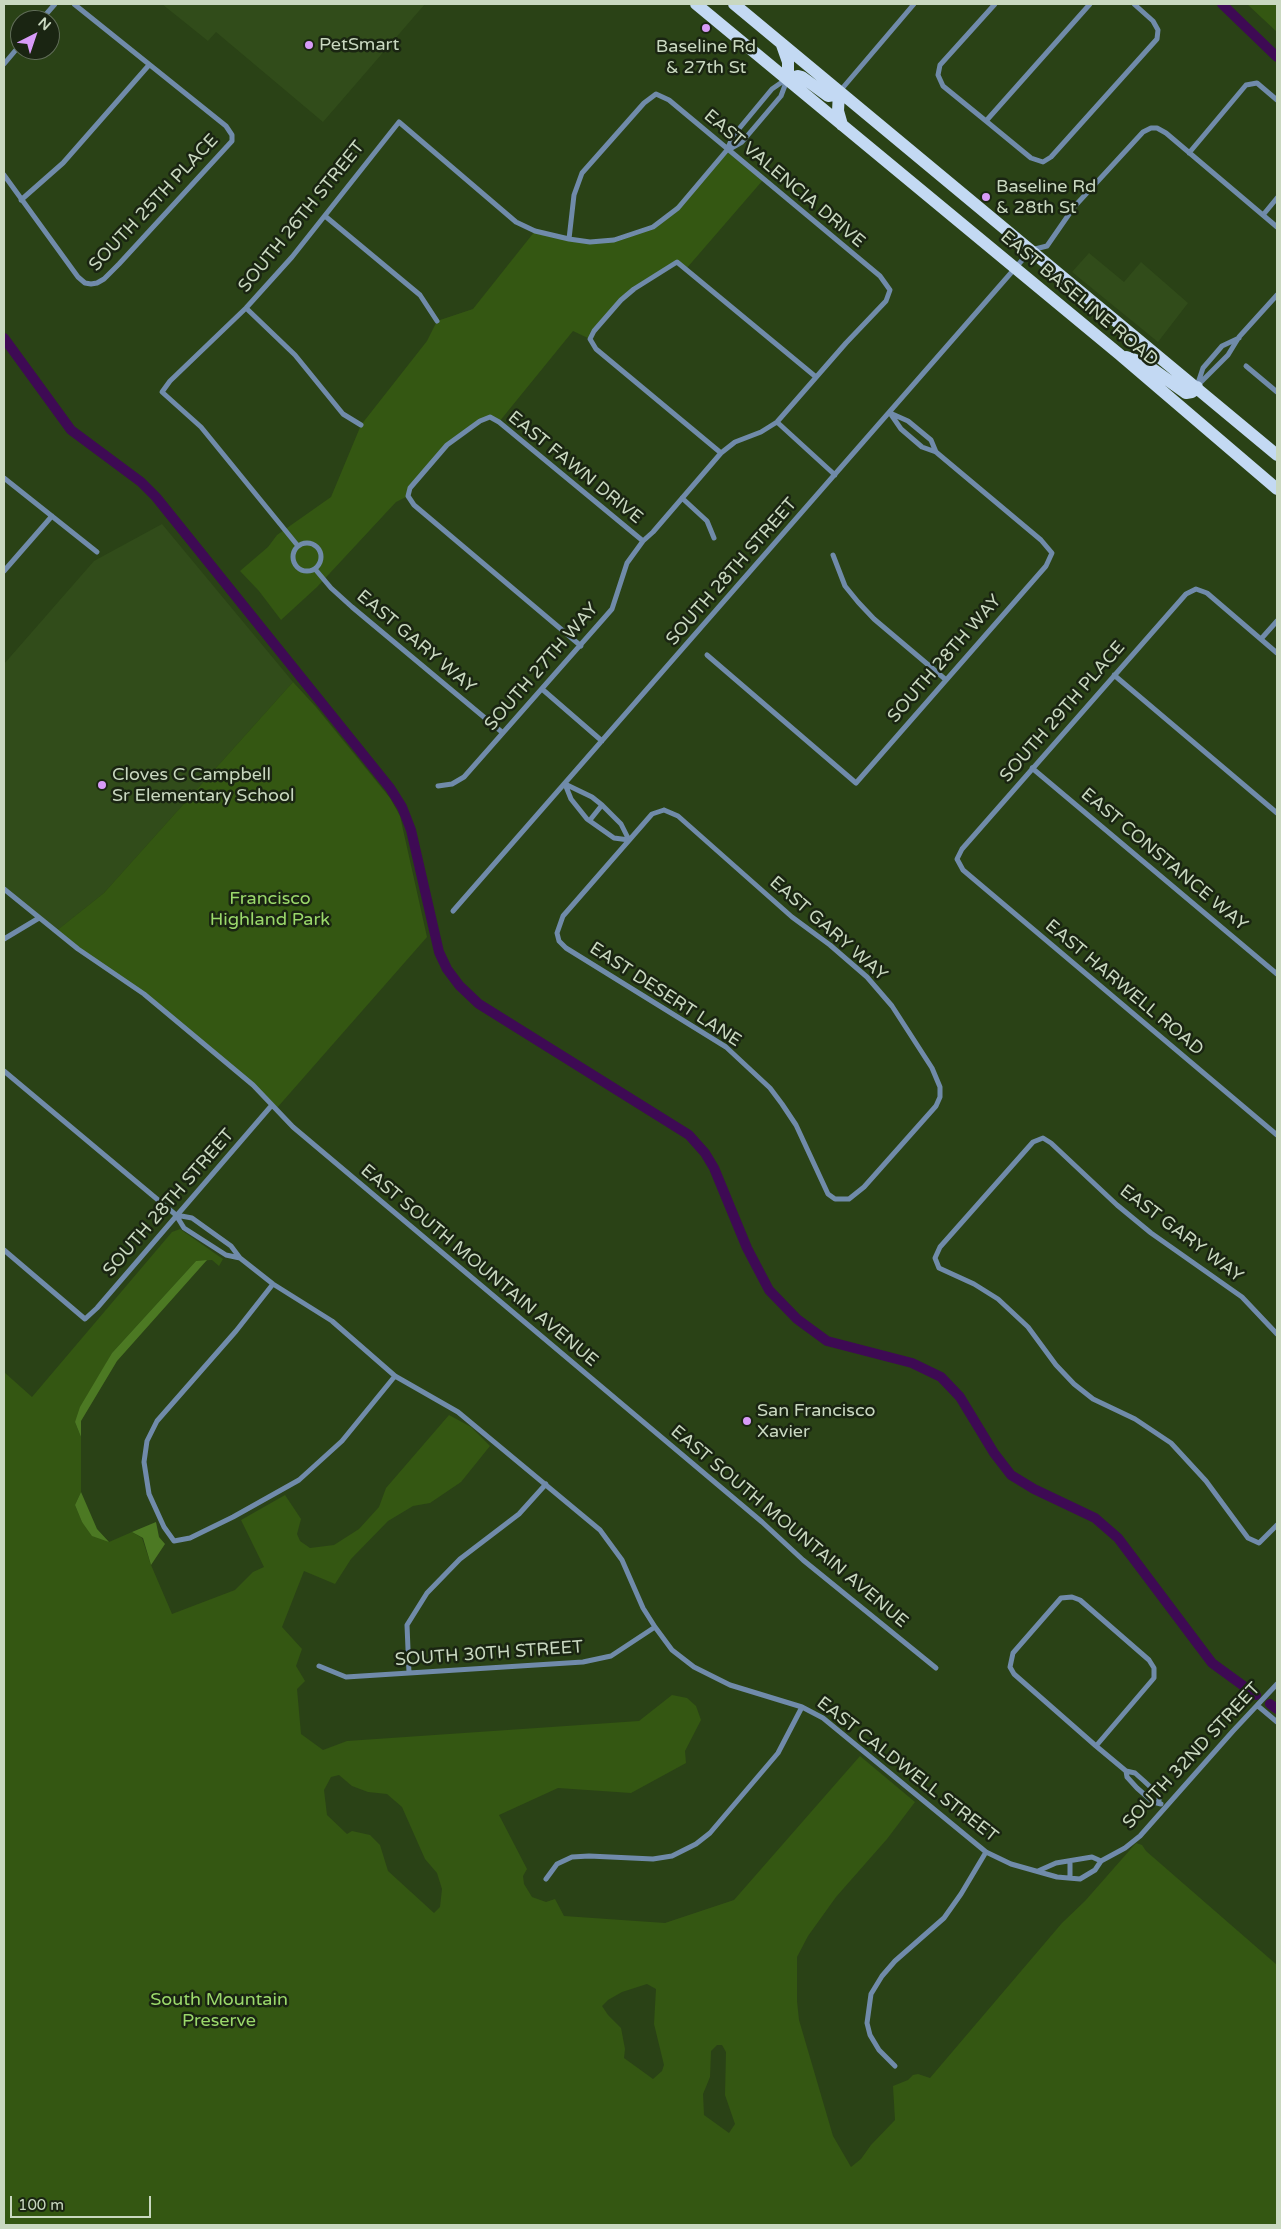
<!DOCTYPE html>
<style>
body{margin:0}
#map{position:relative;width:1281px;height:2229px;overflow:hidden;background:#2a4216;font-family:"Varela Round",sans-serif}
canvas{display:block}
.frame{position:absolute;inset:0;border:5px solid #c9d8c0;pointer-events:none}
.north{position:absolute;left:10px;top:10px;width:50px;height:50px;box-sizing:border-box;background:#1a2512;border:1px solid #606d58;border-radius:50%;rotate:41deg;font-size:14px;font-weight:700;line-height:20px;text-align:center;color:#c9d8c0}
.north::after{content:'';display:block;margin:auto;width:18px;height:22px;background:#d89bf8;clip-path:polygon(50% 0,100% 100%,50% 72%,0 100%)}
.scale{position:absolute;left:10px;top:2196px;width:141px;height:22px;box-sizing:border-box;border:2px solid #c9d8c0;border-top:0;padding-left:6px;font-size:15px;line-height:18px;white-space:nowrap;color:#c9d8c0;-webkit-text-stroke:4px #1a2512;paint-order:stroke}
</style>
<div id="map">
<canvas width="1281" height="2229"></canvas>
<div class="frame"></div>
<div class="north">N</div>
<div class="scale">100 m</div>
</div>
<script>
const context = document.querySelector('canvas').getContext('2d');
context.lineJoin = 'round';
function fill(path, color) { context.fillStyle = color; context.fill(path, 'evenodd'); }
const poly = rows => new Path2D(rows.map(r => 'M' + r).join(''));
function stroke(path, color, width, dash) { context.strokeStyle = color; context.lineWidth = width; context.lineCap = dash ? 'butt' : 'round'; context.setLineDash(dash || []); context.stroke(path); }
function label(font, color, halo, rows, align = 'center') {
  context.font = font + ' "Varela Round",sans-serif'; context.lineWidth = 5; context.setLineDash([]); context.textBaseline = 'middle'; context.strokeStyle = halo; context.fillStyle = color; for (const [text, x, y, turn = 0] of rows) {
    context.save(); context.translate(x, y); context.rotate((+turn || 0) * Math.PI / 180); context.textAlign = isNaN(turn) ? turn : align; if (halo) context.strokeText(text, 0, 0); context.fillText(text, 0, 0); context.restore();
  }
}
fill(poly([
 [162,4,425,4,323,122,216,32,208,41],
 [1089,253,1124,282,1141,262,1188,303,1158,342,1072,272],
 [162,524,293,682,104,893,55,932,4,889,4,664,94,561]
]), '#314c1a');
fill(poly([
 [1247,4,1277,4,1277,32],
 [727,150,763,180,686,269,677,262,621,300,590,339,573,331,499,422,490,417,447,445,410,488,408,496,396,502,317,587,281,620,259,591,240,571,268,547,277,535,331,497,361,425,427,341,437,321,473,309,535,231,590,242,635,234,665,218],
 [293,682,316,707,390,798,400,816,427,937,276,1109,253,1085,165,1011,55,932,104,893],
 [180,1229,223,1259,219,1266,212,1260,196,1261,112,1353,75,1422,81,1437,81,1492,75,1505,82,1522,109,1542,132,1532,142,1538,151,1565,172,1614,235,1590,253,1572,264,1567,241,1520,285,1495,301,1519,297,1534,300,1541,310,1548,334,1545,359,1529,379,1507,386,1488,449,1415,471,1427,490,1446,461,1482,430,1503,413,1506,388,1521,351,1559,335,1584,304,1571,282,1627,302,1649,296,1666,305,1681,297,1689,301,1734,323,1750,347,1741,639,1721,672,1695,687,1698,696,1706,701,1720,685,1751,686,1763,631,1793,558,1788,499,1815,527,1869,523,1876,524,1884,532,1897,546,1902,555,1899,564,1916,665,1923,734,1900,860,1756,915,1802,887,1839,836,1897,808,1936,797,1957,797,2001,799,2020,833,2136,851,2167,861,2159,871,2145,895,2120,893,2086,908,2080,913,2075,918,2074,930,2078,1062,1923,1085,1901,1136,1843,1142,1845,1146,1851,1277,1965,1277,2225,4,2225,4,1372,32,1397,172,1232],
 [339,1775,352,1786,368,1792,387,1794,402,1807,425,1859,437,1873,442,1889,440,1907,434,1913,388,1871,380,1845,370,1835,352,1831,347,1834,327,1815,324,1790,331,1777],
 [647,1984,656,1989,654,2024,664,2065,662,2071,653,2079,624,2058,625,2049,621,2028,608,2015,602,2006,608,2000,622,1992],
 [717,2045,722,2045,726,2052,725,2095,735,2124,729,2133,704,2115,703,2094,710,2077,711,2051]
]), '#345712');
fill(poly([
 [207,1260,117,1361,81,1421,81,1437,75,1422,80,1407,112,1353,196,1261],
 [81,1492,97,1529,109,1542,92,1536,82,1522,75,1505],
 [156,1522,159,1537,165,1544,151,1565,143,1538,132,1532]
]), '#4c7923');
stroke(poly([
 [1222,4,1277,57],
 [4,338,71,430,141,482,156,497,390,788,402,807,411,830,439,952,447,969,459,985,479,1004,689,1135,705,1153,714,1168,747,1248,769,1290,797,1319,827,1341,912,1363,941,1377,960,1397,994,1453,1011,1475,1034,1489,1095,1518,1118,1538,1212,1663,1256,1695],
 [1270,1704,1277,1709]
]), '#3e0a54', 10);
stroke(poly([
 [995,4,940,65,938,75,943,86,986,121,1031,158,1043,162,1051,157,1157,39,1158,30,1153,21,1134,4],
 [41,20,55,4],
 [4,64,20,45],
 [840,91,914,4],
 [986,121,1090,4],
 [728,150,742,142,781,96,787,80],
 [1189,153,1246,85,1257,83,1277,100],
 [4,175,78,277,85,283,91,284,97,283,104,279,119,264,232,141,232,135,226,126,74,4],
 [21,200,63,163,149,65],
 [1263,215,1277,198],
 [325,216,420,295,437,321],
 [246,308,295,355,343,414,361,425],
 [1246,366,1277,392],
 [1197,386,1228,355,1239,337,1277,295],
 [1197,386,1203,368,1222,346,1239,338],
 [890,413,908,421,931,440,936,452],
 [777,422,835,475],
 [721,453,596,349,590,339,594,331,621,300,634,289,677,262,816,377],
 [4,478,97,552],
 [682,498,707,521,714,538],
 '293 557a14 14 0 1 1 28 0a14 14 0 1 1-28 0Z',
 [298,546,201,427,162,392,170,381,246,308,292,257,399,122,516,222,535,231,569,239,590,242,614,240,653,227,678,208,727,150,733,136,772,89,785,80],
 [833,555,845,586,858,602,874,619,945,679],
 [315,569,331,588,352,607,503,733],
 [4,571,52,516],
 [1261,639,1277,621],
 [581,646,414,505,408,496,410,488,447,445,480,421,490,417,499,422,643,541],
 [1277,653,1207,593,1196,589,1186,594,962,849,957,859,963,870,1277,1135],
 [707,655,856,783,1046,566,1052,553,1041,540,936,452,922,447,901,429,890,413],
 [1114,675,1277,813],
 [542,689,602,741],
 [1032,768,1277,974],
 [565,784,571,799,587,819,614,838,629,840],
 [565,784,592,797,602,805,621,824,629,840],
 [438,786,452,784,464,777,605,617,612,609,627,563,643,541,653,532,721,453,735,442,761,432,777,422,846,343,886,301,890,290,880,276,669,100,656,94,644,103,582,173,574,195,569,239],
 [664,810,678,816,792,917,830,945,867,977,892,1006,932,1068,940,1087,940,1097,936,1106,864,1187,849,1199,835,1199,828,1194,796,1125,782,1104,770,1088,726,1047,566,948,559,941,557,933,563,916,652,814,664,810],
 [590,820,602,805],
 [4,889,78,949,144,994,253,1085,293,1127,762,1522,803,1560,936,1668],
 [453,911,1031,250,1047,246,1074,207,1143,132,1151,128,1157,128,1166,133,1277,227],
 [4,939,39,918],
 [4,1071,176,1215,184,1228,226,1255,240,1258],
 [176,1215,192,1218,231,1246,240,1258,273,1284,332,1321,395,1376,458,1412,600,1530,622,1560,643,1608,655,1627,672,1650,694,1667,730,1685,802,1707,823,1718,986,1852,1011,1864,1057,1877,1080,1879,1095,1870,1101,1861],
 [4,1250,85,1319,97,1308,272,1105],
 [273,1284,236,1331,157,1421,147,1441,144,1462,149,1494,164,1527,174,1541,190,1538,233,1517,299,1480,342,1441,395,1376],
 [1277,1334,1242,1297,1151,1233,1117,1205,1051,1143,1043,1138,1033,1142,940,1247,935,1258,939,1268,974,1284,998,1299,1028,1327,1056,1365,1074,1384,1093,1399,1135,1419,1171,1443,1206,1481,1248,1538,1259,1543,1277,1525],
 [319,1666,346,1677,583,1662,611,1656,655,1627],
 [409,1673,407,1625,427,1593,460,1559,519,1514,546,1484],
 [1258,1706,1277,1722],
 [1096,1746,1154,1678,1154,1668,1149,1660,1080,1600,1072,1597,1061,1598,1013,1653,1010,1667,1014,1674,1096,1746,1126,1771,1135,1773,1144,1781,1159,1795,1159,1802],
 [1126,1771,1127,1777,1137,1788,1153,1802,1161,1804],
 [1101,1861,1125,1848,1140,1836,1233,1731,1277,1684],
 [1070,1862,1070,1878],
 [1038,1871,1056,1863,1092,1857,1101,1861],
 [546,1879,557,1864,572,1857,589,1856,653,1859,672,1856,696,1844,710,1833,778,1753,802,1707],
 [895,2066,879,2050,870,2035,867,2023,871,1994,882,1976,895,1961,944,1918,961,1894,986,1852]
]), '#708baa', 5);
stroke(poly([
 [696,4,1119,354,1277,489],
 [734,4,1277,455],
 [782,45,788,62,788,79],
 [788,79,798,76,802,77,828,96,834,95,839,92],
 [839,92,838,111,842,125],
 [1126,357,1144,363,1186,393,1192,392,1197,387]
]), '#c3d9f3', 12);
for (const [x, y, r, color] of [
 [706,28,5,"#d89bf8"],
 [309,45,5,"#d89bf8"],
 [986,197,5,"#d89bf8"],
 [102,785,5,"#d89bf8"],
 [747,1421,5,"#d89bf8"]
]) { const dot = new Path2D(); dot.arc(x, y, r, 0, 2 * Math.PI); context.fillStyle = color; context.fill(dot); stroke(dot, '#1a2512', 2); }
label('18px', '#c9d8c0', '#1a2512', [
 ["PetSmart",319,45],
 ["Baseline Rd",706,47,"center"],
 ["& 27th St",706,68,"center"],
 ["Baseline Rd",996,187],
 ["& 28th St",996,208],
 ["Cloves C Campbell",112,775],
 ["Sr Elementary School",112,796],
 ["San Francisco",757,1411],
 ["Xavier",757,1432]
], 'left');
label('18px', '#c9d8c0', '#1a2512', [
 ["EAST VALENCIA DRIVE",784,179,40],
 ["SOUTH 25TH PLACE",154,203,-47],
 ["SOUTH 26TH STREET",302,217,-51],
 ["EAST BASELINE ROAD",1079,299,40],
 ["EAST FAWN DRIVE",575,468,39],
 ["SOUTH 28TH STREET",732,572,-49],
 ["EAST GARY WAY",416,642,40],
 ["SOUTH 28TH WAY",945,659,-49],
 ["SOUTH 27TH WAY",542,667,-49],
 ["SOUTH 29TH PLACE",1063,712,-49],
 ["EAST CONSTANCE WAY",1164,860,40],
 ["EAST GARY WAY",828,929,41],
 ["EAST HARWELL ROAD",1124,988,40],
 ["EAST DESERT LANE",665,995,33],
 ["SOUTH 28TH STREET",169,1203,-49],
 ["EAST GARY WAY",1181,1234,37],
 ["EAST SOUTH MOUNTAIN AVENUE",479,1266,40],
 ["EAST SOUTH MOUNTAIN AVENUE",789,1527,40],
 ["SOUTH 30TH STREET",489,1654,-4],
 ["SOUTH 32ND STREET",1192,1756,-47],
 ["EAST CALDWELL STREET",907,1770,38]
]);
label('18px', '#9bd96b', '#1a2512', [
 ["Francisco",270,899],
 ["Highland Park",270,920],
 ["South Mountain",219,2000],
 ["Preserve",219,2021]
]);
</script>
